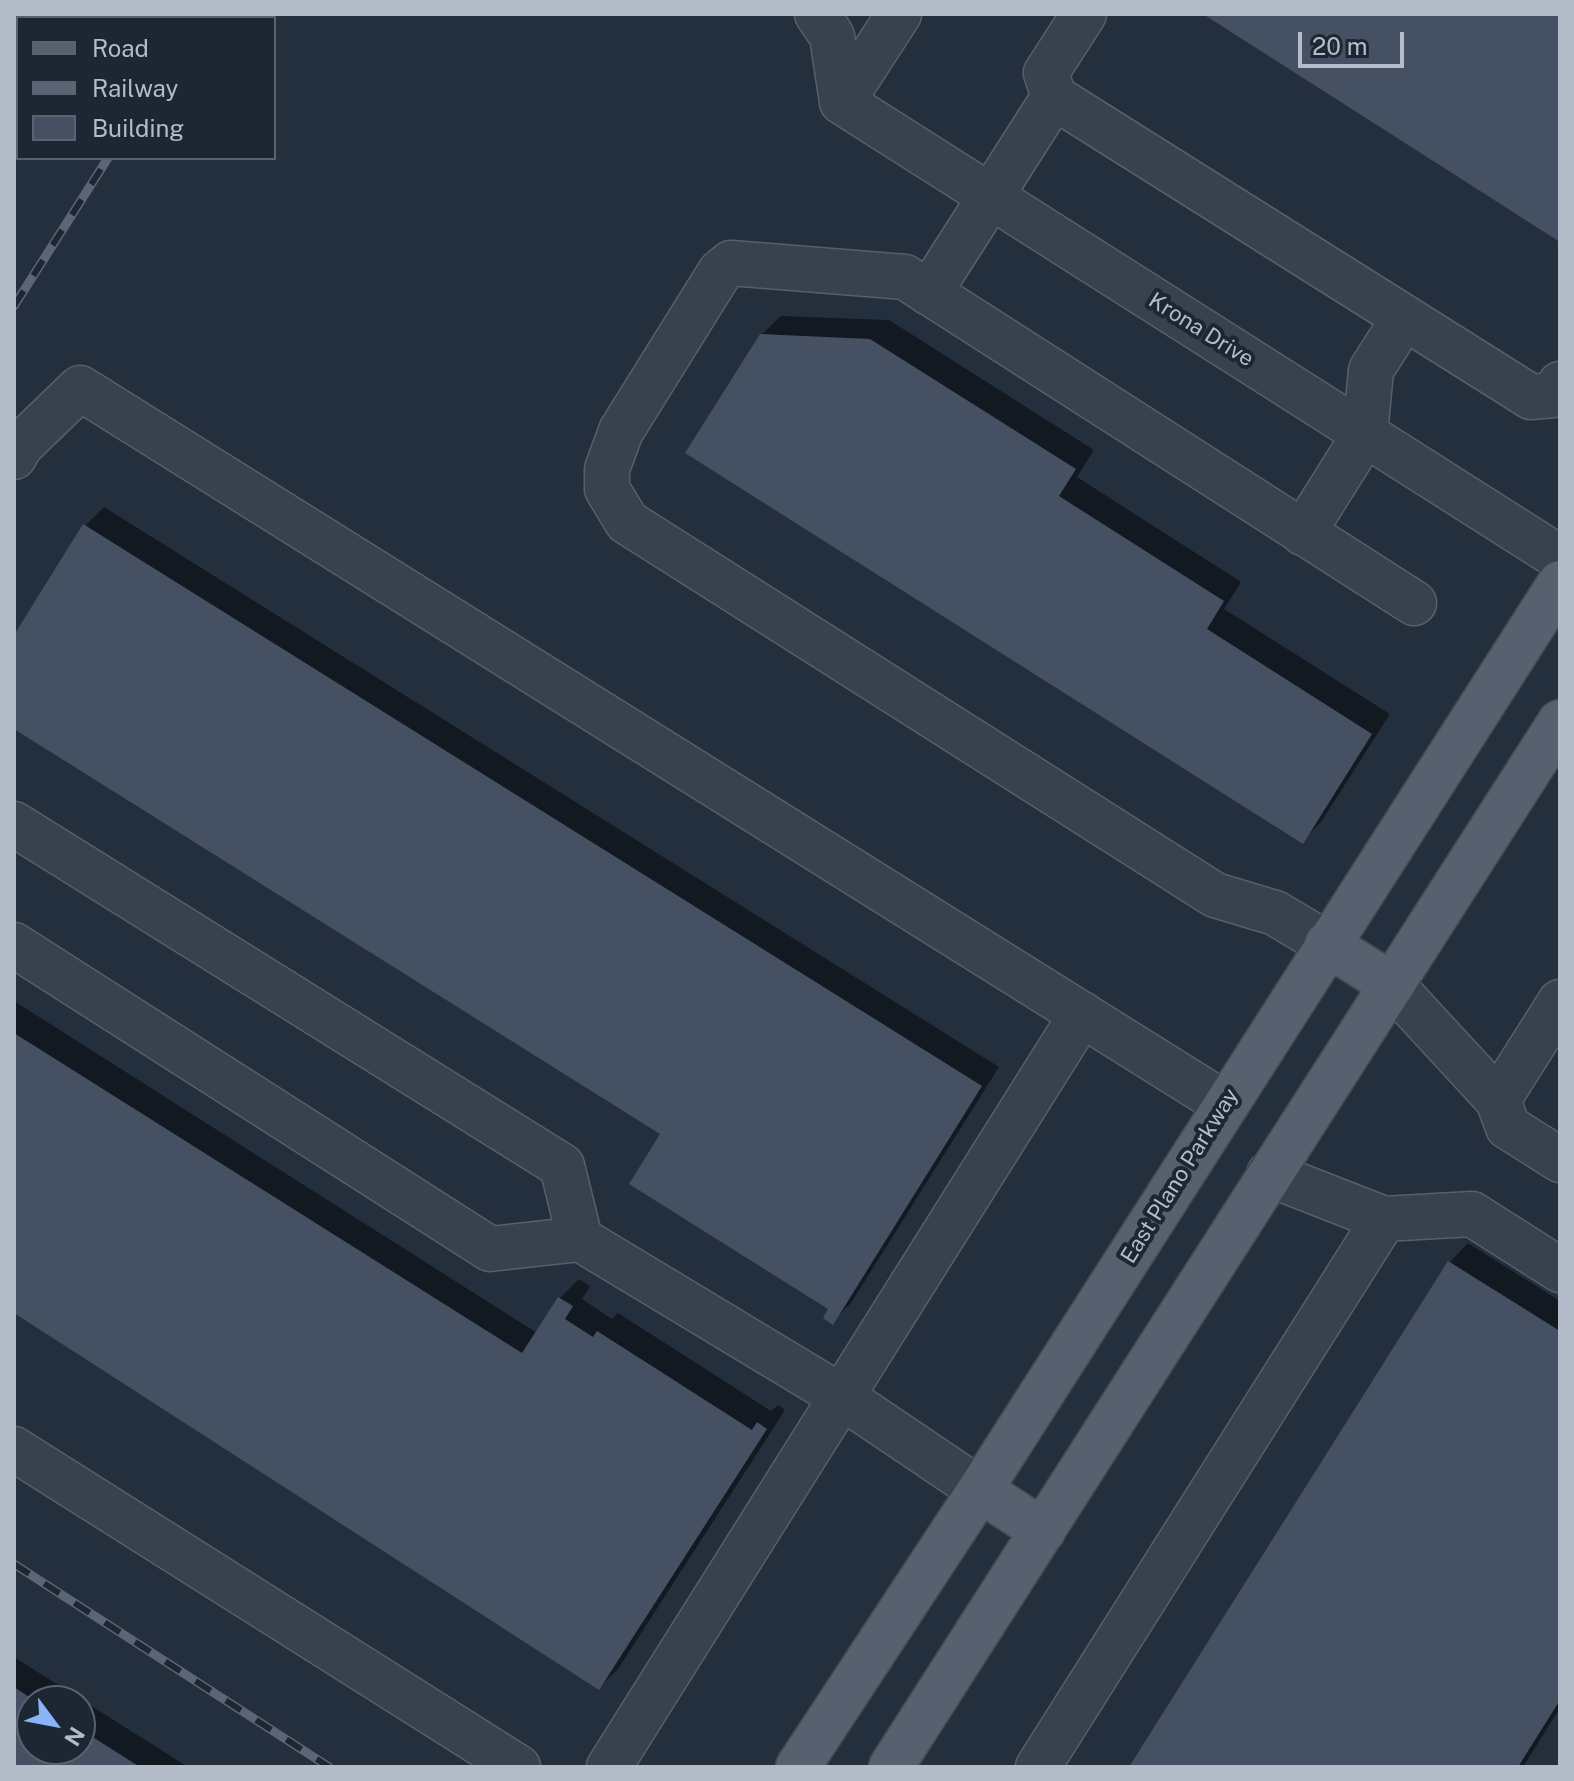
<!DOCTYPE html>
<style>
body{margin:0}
#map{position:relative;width:1574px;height:1781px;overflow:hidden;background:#242f3e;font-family:"Public Sans",sans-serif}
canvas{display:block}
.frame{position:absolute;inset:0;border:16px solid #b4bcc9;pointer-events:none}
.legend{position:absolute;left:16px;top:16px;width:260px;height:144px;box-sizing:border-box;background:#1d2633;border:2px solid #59626f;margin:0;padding:10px 14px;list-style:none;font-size:24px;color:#b4bcc9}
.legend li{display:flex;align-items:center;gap:16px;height:40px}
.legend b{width:40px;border:2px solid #59626f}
.north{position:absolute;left:16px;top:1685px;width:80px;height:80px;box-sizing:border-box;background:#1d2633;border:2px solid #59626f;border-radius:50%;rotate:122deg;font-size:22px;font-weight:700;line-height:32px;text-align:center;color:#b4bcc9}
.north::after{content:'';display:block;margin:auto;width:28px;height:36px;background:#8ab4f8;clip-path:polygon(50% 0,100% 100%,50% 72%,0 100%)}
.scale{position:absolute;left:1298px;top:32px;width:106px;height:36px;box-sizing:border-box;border:4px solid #b4bcc9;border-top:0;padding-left:10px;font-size:24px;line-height:28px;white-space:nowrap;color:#b4bcc9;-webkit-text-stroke:6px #1d2633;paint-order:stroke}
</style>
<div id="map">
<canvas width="1574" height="1781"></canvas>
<div class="frame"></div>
<ul class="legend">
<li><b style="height:10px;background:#56606e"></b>Road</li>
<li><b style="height:10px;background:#5a6575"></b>Railway</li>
<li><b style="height:22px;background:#455162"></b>Building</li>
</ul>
<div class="north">N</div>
<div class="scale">20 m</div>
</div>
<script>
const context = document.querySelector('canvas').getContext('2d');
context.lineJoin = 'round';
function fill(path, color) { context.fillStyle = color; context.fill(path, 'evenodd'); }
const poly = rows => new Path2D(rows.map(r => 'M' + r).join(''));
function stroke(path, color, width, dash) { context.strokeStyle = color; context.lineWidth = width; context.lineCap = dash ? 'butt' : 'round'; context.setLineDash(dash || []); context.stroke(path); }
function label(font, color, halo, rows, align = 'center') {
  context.font = font + ' "Public Sans",sans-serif'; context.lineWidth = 8; context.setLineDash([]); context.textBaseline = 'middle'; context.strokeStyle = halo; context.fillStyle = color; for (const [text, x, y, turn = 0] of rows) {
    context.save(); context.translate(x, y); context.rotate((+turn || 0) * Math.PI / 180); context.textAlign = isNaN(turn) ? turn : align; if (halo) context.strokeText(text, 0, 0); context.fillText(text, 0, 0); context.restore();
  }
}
fill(poly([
 [781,316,889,320,1094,450,1077,477,1241,582,1224,609,1390,714,1321,822,1302,841,761,335],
 [104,507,999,1067,851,1303,832,1322,831,1309,663,1133,14,727,14,638,85,526],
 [14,1001,537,1333,560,1298,579,1279,590,1286,582,1299,612,1319,618,1313,771,1411,778,1405,785,1410,618,1669,599,1688,14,1311],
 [1468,1243,1560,1301,1560,1708,1523,1767,1131,1767,1450,1262],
 [14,1657,188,1767,14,1767],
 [32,1701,80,1701,80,1749,32,1749]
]), '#0007');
stroke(poly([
 [84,18,86,14],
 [14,127,18,121]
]), '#394c67', 11);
fill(poly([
 [1203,14,1560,14,1560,242],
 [760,334,870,339,1076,469,1059,496,1224,601,1207,629,1372,734,1303,844,685,453],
 [83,524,982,1086,833,1325,823,1318,828,1309,629,1184,660,1134,14,729,14,635],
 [14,1033,522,1353,558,1297,573,1306,565,1319,593,1337,597,1331,752,1430,757,1422,767,1429,599,1690,14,1313],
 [1448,1261,1560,1331,1560,1700,1518,1767,1129,1767],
 [14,1687,32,1699,32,1749,80,1749,80,1729,140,1767,14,1767]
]), '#455162');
const minor = poly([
 [817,14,832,36,842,102],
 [1054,97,1531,397,1553,395,1560,384],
 [842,102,1560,558],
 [842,102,899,14],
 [929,293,1054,97,1046,73,1084,14],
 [14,457,21,445,80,388,1225,1104],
 [1303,533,1365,434,1371,370,1404,318],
 [14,824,562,1166,580,1239,842,1397,980,1490],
 [1327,944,1275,913,1215,895,627,522,607,489,607,469,621,431,720,272,731,263,905,277,1414,603],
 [14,945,490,1249,580,1239],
 [1392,985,1498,1100,1508,1127,1560,1160],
 [1498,1100,1560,1002],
 [1269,1174,1384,1219,1472,1214,1560,1270],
 [14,1449,518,1767],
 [609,1767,1082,1014],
 [1038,1767,1384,1219]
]);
const major = poly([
 [1327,944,1392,985],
 [980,1490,1043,1531],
 [798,1767,980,1490,1560,583],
 [891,1767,1560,722]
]);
stroke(minor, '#565f6c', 47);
stroke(major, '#414a57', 47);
stroke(minor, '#38414e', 44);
stroke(major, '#56606e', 44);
const rail = poly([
 [198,18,200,14],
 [14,306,108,158],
 [14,1564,329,1767]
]);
stroke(rail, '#5a6575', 9);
stroke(rail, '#1d2633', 6, [18]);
label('22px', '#b4bcc9', '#1d2633', [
 ["Krona Drive",1201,330,32],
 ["East Plano Parkway",1180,1176,-58]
]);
</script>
